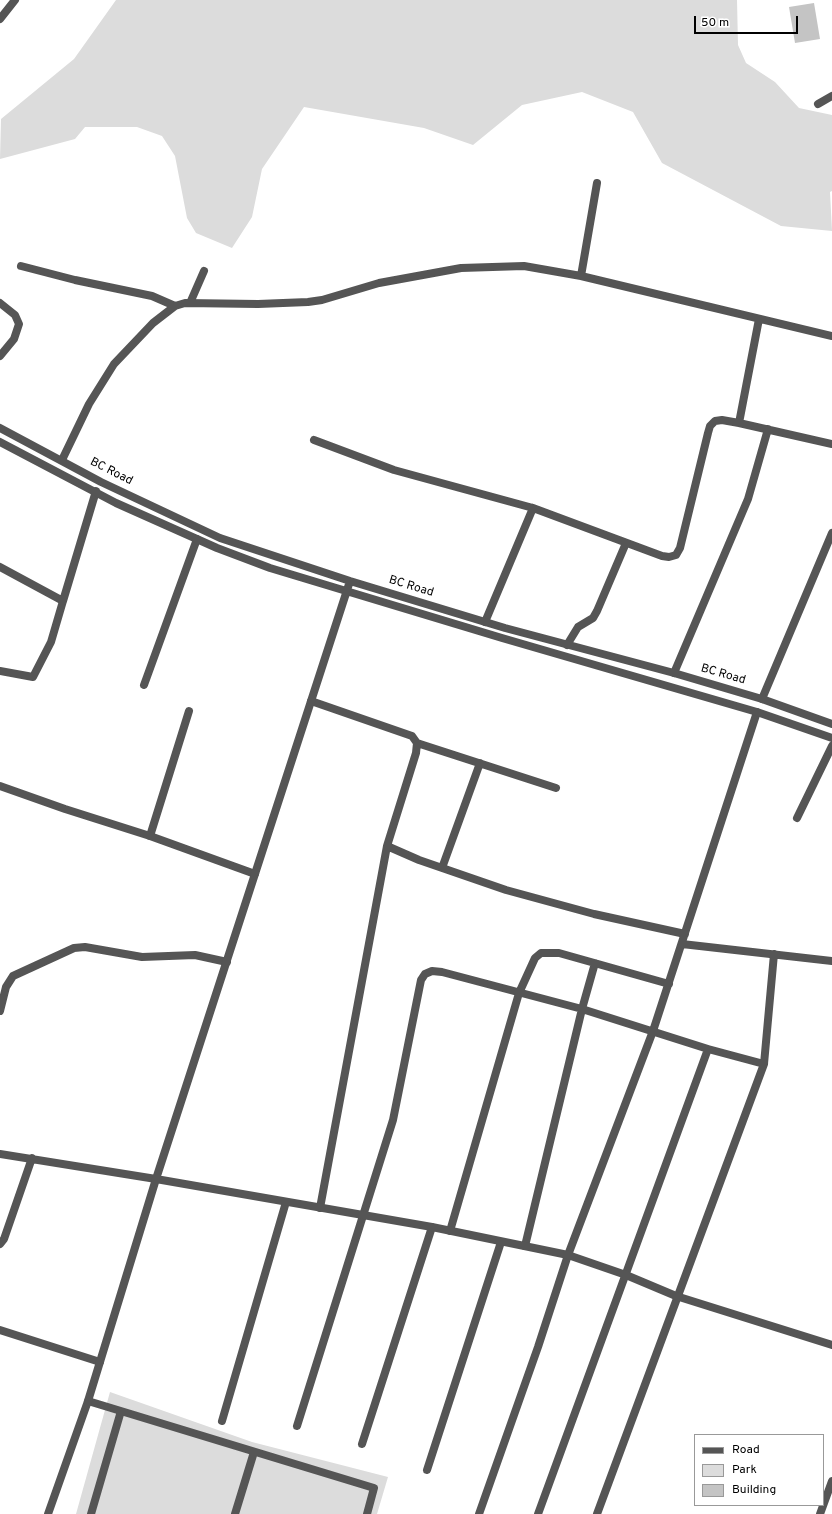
<!DOCTYPE html>
<style>
body{margin:0}
#map{position:relative;width:832px;height:1514px;overflow:hidden;background:#fff;font-family:Overpass,sans-serif}
canvas{display:block}
.legend{position:absolute;left:694px;top:1434px;width:130px;height:72px;box-sizing:border-box;background:#fff;border:1px solid #999;margin:0;padding:5px 7px;list-style:none;font-size:12px;color:#000}
.legend li{display:flex;align-items:center;gap:8px;height:20px}
.legend b{width:20px;border:1px solid #999}
.scale{position:absolute;left:694px;top:16px;width:104px;height:18px;box-sizing:border-box;border:2px solid #000;border-top:0;padding-left:5px;font-size:12px;line-height:14px;white-space:nowrap;color:#000;-webkit-text-stroke:3px #fff;paint-order:stroke}
</style>
<div id="map">
<canvas width="832" height="1514"></canvas>
<ul class="legend">
<li><b style="height:5px;background:#555"></b>Road</li>
<li><b style="height:11px;background:#dcdcdc"></b>Park</li>
<li><b style="height:11px;background:#c4c4c4"></b>Building</li>
</ul>
<div class="scale">50 m</div>
</div>
<script>
const context = document.querySelector('canvas').getContext('2d');
context.lineJoin = 'round';
function fill(path, color) { context.fillStyle = color; context.fill(path, 'evenodd'); }
const poly = rows => new Path2D(rows.map(r => 'M' + r).join(''));
function stroke(path, color, width, dash) { context.strokeStyle = color; context.lineWidth = width; context.lineCap = dash ? 'butt' : 'round'; context.setLineDash(dash || []); context.stroke(path); }
function label(font, color, halo, rows, align = 'center') {
  context.font = font + ' Overpass,sans-serif'; context.lineWidth = 4; context.setLineDash([]); context.textBaseline = 'middle'; context.strokeStyle = halo; context.fillStyle = color; for (const [text, x, y, turn = 0] of rows) {
    context.save(); context.translate(x, y); context.rotate((+turn || 0) * Math.PI / 180); context.textAlign = isNaN(turn) ? turn : align; if (halo) context.strokeText(text, 0, 0); context.fillText(text, 0, 0); context.restore();
  }
}
fill(poly([
 [116,0,737,0,738,45,746,63,775,82,799,108,832,115,832,191,830,192,832,231,781,226,662,163,633,112,582,92,522,105,473,145,424,128,304,107,262,169,252,217,232,248,196,233,187,218,175,156,162,136,137,127,85,127,75,139,0,159,1,119,74,59],
 [110,1392,252,1442,388,1477,377,1514,76,1514]
]), '#dcdcdc');
fill(poly([
 [814,3,820,39,795,43,789,7]
]), '#c4c4c4');
stroke(poly([
 [818,104,832,96],
 [0,303,15,315,19,324,14,339,0,356],
 [150,836,189,711],
 [0,1330,100,1362],
 [88,1401,374,1488,367,1514],
 [91,1514,121,1411],
 [235,1514,254,1452]
]), '#555', 8);
stroke(poly([
 [0,19,15,0],
 [21,266,75,280,152,296,175,306],
 [581,276,597,183],
 [190,303,204,271],
 [739,423,759,319],
 [314,440,394,470,533,508,662,556,669,557,676,555,680,548,708,433,710,426,715,421,722,420,739,423,832,444],
 [62,460,89,404,114,364,153,323,175,306,185,303,258,304,308,302,322,300,379,283,461,268,524,266,581,276,832,336],
 [0,567,63,601,96,491],
 [485,622,533,508],
 [567,645,578,627,593,618,597,611,626,543],
 [0,671,33,677,51,642,63,601],
 [674,673,748,499,768,429],
 [144,685,197,539],
 [762,699,832,533],
 [311,701,412,736,417,743,416,753,387,846,419,860,506,890,594,914,685,934],
 [417,743,556,788],
 [0,786,65,809,150,836,255,874],
 [797,818,832,746],
 [442,868,480,763],
 [682,944,832,961],
 [0,1011,6,987,13,976,74,948,85,947,142,957,195,955,227,962],
 [0,1154,156,1179],
 [320,1208,387,846],
 [450,1231,519,993,535,958,541,953,559,953,669,984],
 [0,1244,4,1239,32,1158],
 [525,1246,582,1009,595,963],
 [222,1421,286,1202],
 [297,1426,393,1120,421,980,425,974,432,971,442,972,582,1009,708,1049,764,1064,774,954],
 [362,1444,432,1227],
 [427,1470,501,1242],
 [479,1514,538,1347,568,1255,653,1031,757,712],
 [538,1514,708,1049],
 [597,1514,764,1064],
 [820,1514,832,1481]
]), '#555', 8);
stroke(poly([
 [0,428,101,482,220,538,350,581,505,628,674,673,762,699,832,724],
 [0,442,116,503,217,548,270,568,502,638,757,712,832,738],
 [156,1179,432,1227,568,1255,626,1275,676,1296,832,1345],
 [48,1514,88,1401,156,1179,350,581]
]), '#555', 8);
label('12px', '#000', '#fff', [
 ["BC Road",111,472,27],
 ["BC Road",411,587,17],
 ["BC Road",723,675,16]
]);
</script>
